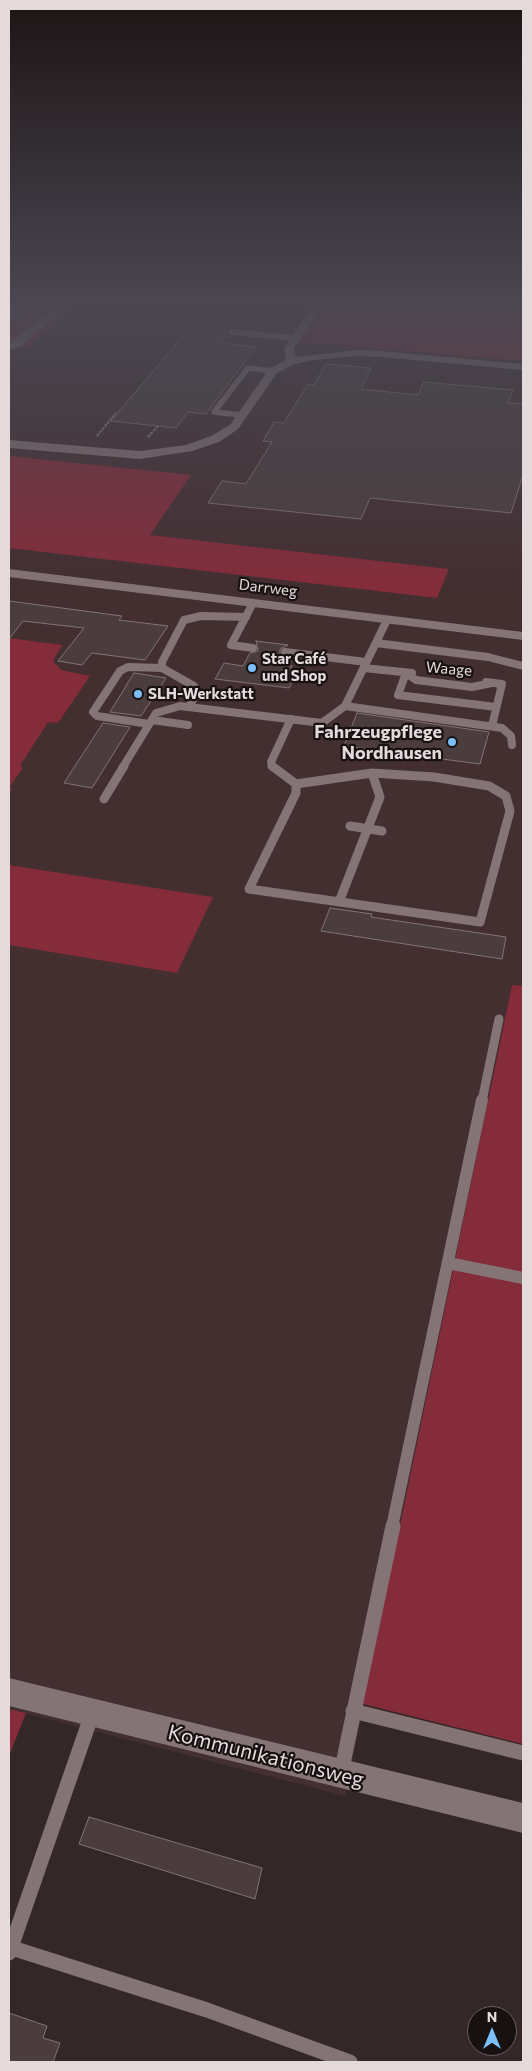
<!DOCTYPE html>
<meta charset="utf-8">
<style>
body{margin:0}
#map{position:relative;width:532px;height:2071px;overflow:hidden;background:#342727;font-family:Commissioner,sans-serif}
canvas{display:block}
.frame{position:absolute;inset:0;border:10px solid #e4dadb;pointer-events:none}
.north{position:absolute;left:467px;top:2006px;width:50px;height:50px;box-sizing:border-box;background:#171112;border:1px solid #696162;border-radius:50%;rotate:0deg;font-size:14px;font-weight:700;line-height:20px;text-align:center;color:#e4dadb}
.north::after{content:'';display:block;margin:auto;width:18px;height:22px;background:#7bbef8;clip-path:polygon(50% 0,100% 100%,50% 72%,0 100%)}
</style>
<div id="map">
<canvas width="532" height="2071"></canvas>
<div class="frame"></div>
<div class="north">N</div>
</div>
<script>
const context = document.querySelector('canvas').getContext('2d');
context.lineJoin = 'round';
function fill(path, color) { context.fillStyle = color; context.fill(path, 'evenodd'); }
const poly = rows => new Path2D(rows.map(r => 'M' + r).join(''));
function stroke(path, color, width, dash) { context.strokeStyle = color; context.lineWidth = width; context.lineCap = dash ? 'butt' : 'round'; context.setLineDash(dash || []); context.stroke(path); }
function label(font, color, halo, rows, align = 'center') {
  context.font = font + ' Commissioner,sans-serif'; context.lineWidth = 4.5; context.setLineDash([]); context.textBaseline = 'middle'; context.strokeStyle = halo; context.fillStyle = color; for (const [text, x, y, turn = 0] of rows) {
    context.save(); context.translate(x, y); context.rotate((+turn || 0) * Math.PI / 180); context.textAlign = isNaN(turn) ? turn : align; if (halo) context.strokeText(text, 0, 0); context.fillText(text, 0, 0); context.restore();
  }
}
fill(poly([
 [82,300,523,300,523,986,512,985,345,1796,9,1709,9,345,28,348]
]), '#432e30');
fill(poly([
 [9,300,82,300,28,348,9,345],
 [326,300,523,300,523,361,298,342],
 [9,456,191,475,150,535,449,569,437,598,9,548],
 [9,638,62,645,53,661,61,670,90,676,58,723,48,722,20,766,23,767,10,787,12,788,9,793],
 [9,865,213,897,177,973,9,945],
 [512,985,523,986,523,1744,363,1704],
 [9,1709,26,1713,9,1756]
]), '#842c3a');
const building = poly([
 [195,322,233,325,219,343,256,347,206,414,188,412,176,428,111,421,195,322],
 [326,364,371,368,361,389,418,395,424,382,513,390,508,403,523,404,523,475,511,513,370,498,361,519,208,503,222,481,246,484,272,442,263,441,274,422,284,423,308,384,314,385,326,364],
 [9,601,122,616,119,620,168,626,145,660,92,653,82,665,58,661,84,628,23,621,9,639,9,601],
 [256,641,288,645,280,649,280,654,282,657,279,664,292,666,289,671,297,672,289,688,215,679,224,663,243,666,250,653,258,651,256,641],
 [134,673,166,678,141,716,110,712,134,673],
 [357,713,489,732,480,764,344,746,357,713],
 [103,723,130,727,92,788,64,783,103,723],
 [330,908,372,914,371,917,506,937,502,959,321,931,330,908],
 [89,1817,262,1868,255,1899,79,1844,89,1817],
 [9,2013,47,2026,43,2038,60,2043,53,2062,9,2062,9,2013]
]);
fill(building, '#4b3d3e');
stroke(building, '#837373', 1);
stroke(poly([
 [97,436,116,413],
 [148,437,158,426]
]), '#8c8181', 2, [3, 1]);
stroke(poly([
 [9,317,27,300],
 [232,332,295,338],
 [241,415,214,412,248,368,273,371]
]), '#857475', 5.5);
stroke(poly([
 [253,603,231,645,253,648],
 [376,643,488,657,523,666],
 [285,652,366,662],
 [364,668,412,673],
 [486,682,502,684,492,726],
 [492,683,472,687,416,680,406,673,398,695,496,707],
 [345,706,502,728,511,736,512,745],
 [189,707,196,694,194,686,162,668,162,662,184,620,201,616,246,617],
 [152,720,188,725],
 [149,724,97,716,93,712,120,671,128,667,162,668],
 [123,767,156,713,180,706,322,723,345,706,387,620],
 [273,767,271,762,291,719]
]), '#857475', 8);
stroke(poly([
 [272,766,296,784],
 [372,773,434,777,489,786,506,796,510,811,480,922,249,889,296,793,296,784,372,773],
 [104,799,124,766],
 [350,826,382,831],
 [339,902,380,797,372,773],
 [482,1101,499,1019]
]), '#857475', 9);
stroke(poly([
 [448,1263,523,1278],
 [392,1527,482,1100]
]), '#857475', 12);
stroke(poly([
 [353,1711,523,1753],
 [341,1773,393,1526],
 [12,1948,207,2010,350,2062],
 [9,1953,92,1714]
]), '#857475', 15);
fill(poly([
 [62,300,73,300,20,347,9,350,9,344,62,300],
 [316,300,326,300,294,348,296,357,358,350,381,351,523,364,523,370,381,357,358,356,314,360,295,364,277,373,238,429,219,442,192,451,140,459,9,448,9,440,140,451,186,445,211,436,230,425,269,369,286,360,284,348,316,300],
 [9,569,523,632,523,640,9,577,9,569],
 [9,1678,523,1803,523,1833,9,1706,9,1678]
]), '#857475');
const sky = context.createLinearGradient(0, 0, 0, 590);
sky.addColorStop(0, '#1d1515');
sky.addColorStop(0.51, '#4a4752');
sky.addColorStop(1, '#4a475200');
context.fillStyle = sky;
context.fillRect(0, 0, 532, 590);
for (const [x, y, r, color] of [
 [252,668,5,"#7bbef8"],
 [138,694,5,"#7bbef8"],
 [452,742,5,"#7bbef8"]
]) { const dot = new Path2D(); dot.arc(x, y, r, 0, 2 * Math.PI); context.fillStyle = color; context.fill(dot); stroke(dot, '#171112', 2); }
label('15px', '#e4dadb', '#171112', [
 ["Darrweg",268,588,7],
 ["Waage",449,669,5]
]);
label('bold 15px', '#e4dadb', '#171112', [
 ["Star Café",262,659],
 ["und Shop",262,676],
 ["SLH-Werkstatt",148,694]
], 'left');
label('bold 18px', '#e4dadb', '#171112', [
 ["Fahrzeugpflege",442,732],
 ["Nordhausen",442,753]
], 'right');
label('21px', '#e4dadb', '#171112', [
 ["Kommunikationsweg",266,1756,14]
]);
</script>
